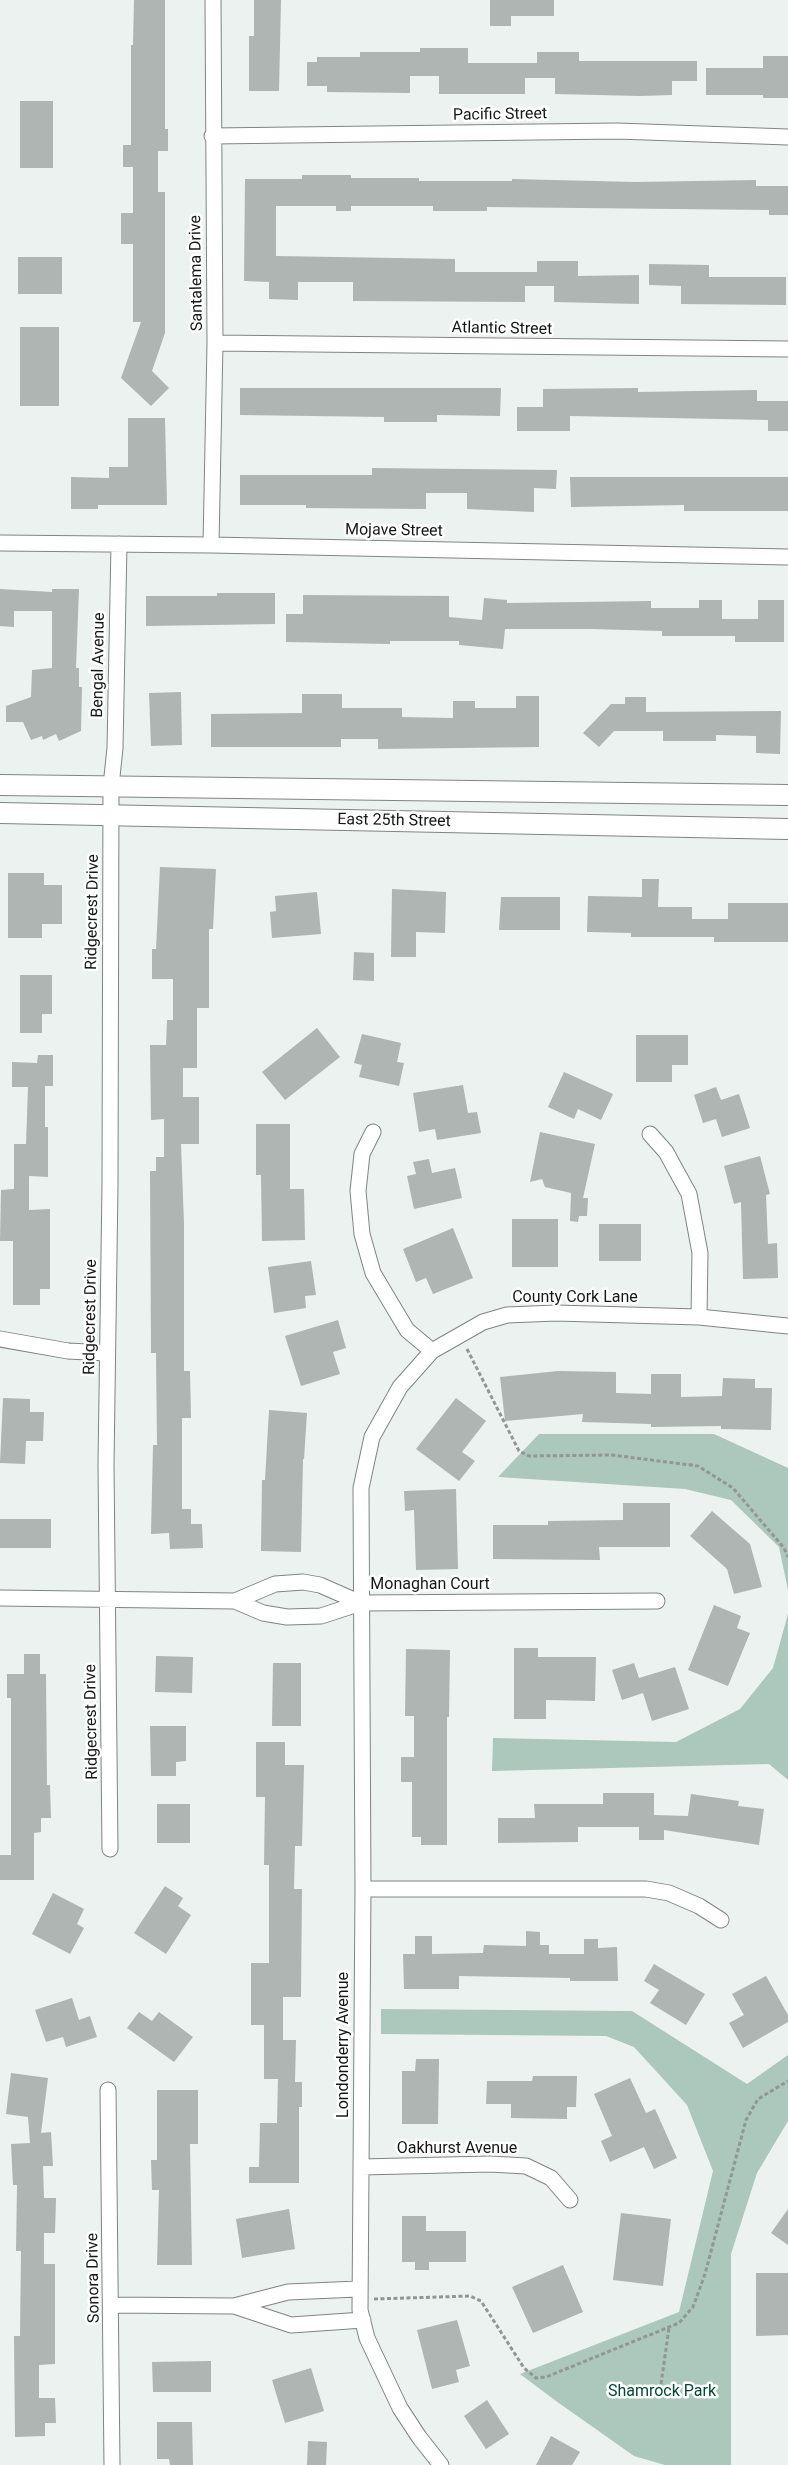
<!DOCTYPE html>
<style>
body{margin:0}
canvas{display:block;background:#ebf2ef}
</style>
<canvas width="788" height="2465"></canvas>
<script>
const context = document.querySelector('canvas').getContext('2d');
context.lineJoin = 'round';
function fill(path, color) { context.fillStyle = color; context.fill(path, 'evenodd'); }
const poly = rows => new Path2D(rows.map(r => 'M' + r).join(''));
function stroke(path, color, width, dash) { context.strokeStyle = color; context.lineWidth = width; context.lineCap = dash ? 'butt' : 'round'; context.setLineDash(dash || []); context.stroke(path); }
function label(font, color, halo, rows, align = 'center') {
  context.font = font + ' Roboto,sans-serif'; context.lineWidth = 5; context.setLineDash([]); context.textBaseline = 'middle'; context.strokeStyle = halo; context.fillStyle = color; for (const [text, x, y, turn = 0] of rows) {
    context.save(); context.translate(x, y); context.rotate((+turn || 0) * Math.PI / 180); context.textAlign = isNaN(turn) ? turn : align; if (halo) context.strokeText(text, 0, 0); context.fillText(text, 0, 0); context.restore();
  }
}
fill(poly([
 [539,1434,714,1434,788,1468,788,1590,779,1547,731,1500,685,1489,498,1477],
 [788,1614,788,1780,769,1764,492,1771,493,1738,676,1742,740,1709,773,1668],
 [381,2009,632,2011,747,2084,788,2055,788,2121,757,2173,731,2254,731,2465,665,2465,634,2456,556,2401,520,2374,679,2312,713,2171,687,2105,634,2047,606,2036,381,2034]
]), '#acc7bb');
fill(poly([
 [134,0,165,0,165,129,168,129,168,151,158,151,158,192,165,192,165,333,152,371,169,388,151,406,121,378,141,322,133,322,133,244,121,244,121,213,133,213,133,167,123,167,123,145,131,145,131,45,133,45],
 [254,0,281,0,279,91,249,91,249,36,254,36],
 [490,0,554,0,554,16,511,16,511,26,490,26],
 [420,48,468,48,468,63,537,63,537,52,579,52,579,61,697,61,697,81,672,81,672,95,640,96,555,94,555,78,525,78,525,94,439,94,439,76,410,76,410,93,327,92,327,86,307,86,307,62,317,62,317,57,360,57,360,52,420,52],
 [763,56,788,56,788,98,763,98,763,95,706,95,706,68,763,68],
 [20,101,53,101,53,168,20,168],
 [302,175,351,175,351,178,419,178,419,181,512,181,512,179,636,182,756,180,756,186,788,186,788,215,769,215,769,210,487,207,487,211,433,211,433,206,351,206,351,211,336,211,336,206,276,206,276,256,455,259,455,272,537,272,537,261,578,261,578,276,639,275,639,304,554,302,554,286,525,286,525,302,353,301,353,282,298,282,298,300,269,299,269,282,244,281,245,179,302,179],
 [18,257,62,257,62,294,18,294],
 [649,264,709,265,709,277,786,277,786,305,681,304,681,286,649,285],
 [20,327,59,327,59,406,20,406],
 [240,388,501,388,500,416,437,415,437,422,384,422,384,417,240,415],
 [638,388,638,392,757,390,757,401,788,401,788,431,768,431,768,420,570,416,570,431,517,431,517,407,543,407,543,389],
 [128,418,165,418,167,505,98,505,98,509,71,509,71,477,109,478,109,467,128,467],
 [372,468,557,470,556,489,534,488,534,512,467,509,467,493,426,493,426,509,306,508,306,505,240,505,240,475,372,475],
 [570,477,788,477,788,511,684,511,684,505,571,507],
 [0,589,52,592,52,589,79,589,76,668,79,668,79,687,82,687,81,731,59,741,56,734,43,740,42,736,31,740,23,722,6,722,6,706,31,697,32,670,52,668,52,611,14,611,14,627,0,626],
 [217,593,275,593,275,624,146,626,146,596,217,596],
 [303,595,449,596,449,617,482,620,484,598,507,600,507,603,651,601,651,608,699,608,699,600,722,600,722,619,758,619,758,600,784,600,784,642,735,642,735,636,662,636,662,631,592,629,505,629,503,649,459,645,459,641,390,641,390,644,286,642,286,614,303,614],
 [181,692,182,745,151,746,149,693],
 [302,694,342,694,342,708,402,708,402,717,453,718,453,701,475,701,475,708,516,708,516,696,539,696,539,747,378,749,378,739,341,739,341,747,211,747,211,714,302,713],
 [625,697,646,697,646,712,781,711,780,754,756,753,756,736,716,735,716,741,663,741,663,731,614,731,599,747,583,733,611,704,625,704],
 [160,867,216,869,213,929,209,929,209,1008,197,1008,197,1068,183,1068,183,1097,199,1097,199,1144,181,1144,184,1224,184,1371,190,1371,191,1418,182,1418,182,1509,191,1509,191,1524,202,1524,203,1548,170,1549,169,1533,151,1534,153,1445,157,1445,156,1353,151,1353,150,1171,156,1171,156,1157,164,1157,164,1119,151,1120,150,1045,166,1045,167,1020,173,1020,173,979,152,979,152,949,156,949],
 [8,873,44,873,44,885,62,885,62,924,42,924,42,938,8,938],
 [642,879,659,879,658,907,692,907,692,919,728,919,728,903,788,903,788,942,714,942,714,937,631,937,631,933,587,932,588,896,642,897],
 [392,889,446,892,445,933,416,932,416,957,391,957],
 [317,892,321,934,272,938,270,912,276,911,275,896],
 [501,897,560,897,560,930,499,930],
 [354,952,374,953,374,981,353,980],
 [20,975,52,975,52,1014,42,1014,42,1033,20,1033],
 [317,1028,340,1057,285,1100,262,1072],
 [362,1034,401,1043,397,1062,404,1063,399,1086,359,1077,362,1065,354,1063],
 [636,1035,688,1035,688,1065,672,1065,672,1082,636,1082],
 [38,1055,53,1055,53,1086,45,1086,45,1127,48,1127,48,1177,29,1176,29,1210,50,1209,50,1289,40,1289,40,1305,13,1305,13,1241,0,1241,1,1190,14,1189,14,1144,26,1144,28,1087,12,1087,12,1062,37,1063],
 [564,1072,613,1094,601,1120,578,1109,574,1119,548,1107],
 [463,1085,468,1113,477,1112,481,1133,437,1140,435,1129,419,1132,413,1093],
 [716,1087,721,1100,739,1094,750,1128,722,1137,716,1119,703,1123,694,1095],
 [256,1124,290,1124,290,1189,304,1189,305,1240,262,1241,261,1175,256,1175],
 [540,1132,595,1144,583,1198,588,1198,587,1216,579,1216,578,1222,570,1221,571,1193,545,1187,542,1179,530,1182],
 [760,1156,770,1194,766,1195,768,1244,777,1243,778,1278,743,1279,741,1202,734,1204,724,1166],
 [429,1159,432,1173,455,1168,462,1198,414,1209,407,1176,416,1174,413,1162],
 [512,1219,558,1219,558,1267,512,1267],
 [599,1224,641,1224,641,1261,599,1261],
 [453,1228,473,1278,433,1294,426,1278,416,1282,403,1249],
 [311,1261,316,1295,305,1296,306,1308,274,1313,268,1267],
 [338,1320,346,1348,333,1352,340,1374,301,1386,285,1336],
 [558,1371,616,1372,616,1393,651,1394,651,1374,681,1374,681,1397,722,1396,723,1378,755,1379,755,1388,772,1388,771,1430,721,1429,721,1426,651,1427,651,1424,582,1422,583,1414,505,1421,500,1377],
 [3,1398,30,1399,30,1412,44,1412,43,1441,26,1441,25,1464,0,1463],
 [456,1398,486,1421,462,1452,475,1461,459,1481,416,1449],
 [269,1410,307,1413,304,1459,303,1459,301,1552,261,1551,262,1480,265,1480],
 [456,1489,458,1569,416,1570,414,1510,405,1511,404,1491],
 [623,1503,670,1503,670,1547,599,1547,600,1560,493,1559,493,1525,548,1525,548,1521,623,1520],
 [712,1511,750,1544,762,1587,734,1594,727,1569,690,1536],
 [0,1519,51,1519,51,1548,0,1548],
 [714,1605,741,1616,737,1628,750,1633,728,1686,688,1670],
 [514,1648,538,1648,538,1657,596,1657,595,1701,546,1700,546,1719,514,1719],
 [406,1649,450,1650,449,1717,447,1717,447,1845,421,1845,421,1837,412,1837,412,1782,401,1782,401,1757,414,1757,414,1716,405,1716],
 [24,1654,40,1654,40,1674,46,1674,47,1785,50,1785,51,1818,41,1818,41,1832,34,1833,34,1880,0,1880,0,1855,11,1855,11,1698,7,1698,7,1674,24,1674],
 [156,1656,193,1657,192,1693,155,1692],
 [273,1663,301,1663,301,1726,272,1726],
 [634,1663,639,1678,675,1667,689,1709,652,1721,643,1693,622,1700,612,1670],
 [150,1726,186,1726,186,1761,176,1762,176,1776,151,1776],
 [256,1742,285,1742,285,1765,304,1765,302,1846,295,1846,294,1889,302,1889,301,1997,283,1997,283,2040,296,2040,295,2082,302,2082,302,2107,299,2107,299,2183,249,2183,249,2167,259,2167,260,2123,277,2123,278,2079,264,2079,264,2025,251,2025,251,1963,269,1963,269,1865,264,1865,265,1797,256,1797],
 [603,1793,654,1793,654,1815,688,1816,691,1794,739,1801,738,1806,764,1809,759,1845,664,1830,664,1840,639,1840,639,1827,578,1827,578,1842,498,1843,498,1818,535,1818,534,1804,603,1804],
 [157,1804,190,1804,190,1843,157,1843],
 [165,1886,183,1898,178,1906,191,1915,166,1954,134,1933],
 [53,1893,84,1909,77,1924,84,1928,70,1954,32,1934],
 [526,1931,540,1932,540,1945,549,1945,549,1954,584,1954,584,1939,598,1939,598,1948,617,1947,618,1981,570,1981,570,1978,459,1976,459,1989,404,1989,403,1954,415,1954,415,1936,432,1936,432,1954,483,1953,484,1945,526,1946],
 [654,1964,705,1994,686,2025,650,2003,659,1990,644,1981],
 [766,1976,788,2015,788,2022,743,2048,729,2023,744,2015,732,1994],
 [72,1998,79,2020,90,2016,97,2037,66,2047,63,2037,46,2042,35,2010],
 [139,2012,152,2021,159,2012,193,2037,174,2062,127,2028],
 [416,2059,439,2059,438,2124,402,2124,402,2071,415,2071],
 [11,2073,48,2078,41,2133,51,2132,53,2166,43,2166,44,2198,56,2198,55,2233,44,2233,44,2264,55,2264,55,2364,39,2365,39,2398,55,2398,56,2423,45,2423,45,2436,15,2437,14,2336,20,2336,21,2251,16,2251,17,2185,13,2185,11,2144,30,2143,28,2117,6,2114],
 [533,2076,577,2076,576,2107,567,2107,567,2119,511,2118,511,2104,486,2104,487,2081,532,2081],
 [630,2078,646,2113,655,2109,677,2158,654,2169,644,2147,610,2162,601,2141,612,2136,594,2094],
 [157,2090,198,2090,198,2144,190,2144,192,2265,157,2265,159,2190,152,2190,151,2160,157,2160],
 [289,2209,295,2249,242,2258,236,2219],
 [788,2209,788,2245,771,2233],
 [621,2213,671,2219,663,2286,613,2280],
 [402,2216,426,2216,426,2231,466,2231,466,2262,429,2262,429,2270,415,2270,415,2262,402,2262],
 [563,2265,583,2312,533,2333,512,2287],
 [756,2273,788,2273,788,2335,756,2336],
 [457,2320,470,2366,456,2370,459,2382,432,2389,417,2330],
 [211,2361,211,2392,153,2392,152,2362],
 [311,2368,324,2411,285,2423,272,2380],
 [487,2400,509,2434,486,2449,464,2416],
 [157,2422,192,2422,193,2465,170,2465,169,2459,157,2459],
 [551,2436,580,2452,572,2465,536,2465],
 [308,2441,327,2442,326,2465,307,2465]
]), '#aeb5b2');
const street = poly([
 [212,136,617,131,788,137],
 [215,343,788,349],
 [0,543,211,545,788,557],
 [211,545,215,343,213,0],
 [373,1132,362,1154,358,1191,362,1234,373,1273,407,1330,432,1351],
 [650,1134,666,1152,689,1194,700,1253,699,1317],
 [0,1339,68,1351,107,1353],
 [0,1598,235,1601,275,1584,303,1582,320,1585,361,1603,657,1601],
 [235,1601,263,1613,287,1617,321,1616,361,1603],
 [110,1849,106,1465,110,1184,111,786,115,748,119,544],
 [363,1889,646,1889,669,1893,699,1906,721,1920],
 [108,2090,112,2465],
 [361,2167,490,2164,526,2166,551,2178,570,2200],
 [112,2305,234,2306,288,2292,358,2289],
 [234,2306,291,2325,363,2320],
 [441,2465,419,2437,400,2408,367,2338,360,2310,363,1889,361,1488,372,1437,400,1387,432,1351,483,1322,507,1315,556,1313,699,1317,788,1326]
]);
const secondary = poly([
 [0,785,788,795],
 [0,813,788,829]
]);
stroke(street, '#7f8582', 17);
stroke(secondary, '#7f8582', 22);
stroke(poly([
 [467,1349,519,1451,529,1456,612,1455,698,1466,733,1488,784,1548,788,1557],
 [374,2299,470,2296,481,2301,524,2368,536,2378,546,2377,679,2323,693,2307,705,2274,746,2120,758,2099,788,2081],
 [661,2384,669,2328]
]), '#929694', 3, [4, 2.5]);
stroke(street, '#fff', 15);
stroke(secondary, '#fff', 20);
label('16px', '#151716', '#fff', [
 ["Pacific Street",500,115,-1],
 ["Santalema Drive",197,273,-91],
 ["Atlantic Street",502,329,1],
 ["Mojave Street",394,531,1],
 ["Bengal Avenue",99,665,-89],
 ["East 25th Street",394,821,1],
 ["Ridgecrest Drive",93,912,-89],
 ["County Cork Lane",575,1298],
 ["Ridgecrest Drive",91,1317,-89],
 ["Monaghan Court",430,1585],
 ["Ridgecrest Drive",92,1722,-91],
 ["Londonderry Avenue",344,2045,-90],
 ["Oakhurst Avenue",457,2149],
 ["Sonora Drive",94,2278,-91]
]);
label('16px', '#004934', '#fff', [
 ["Shamrock Park",662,2392]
]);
</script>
